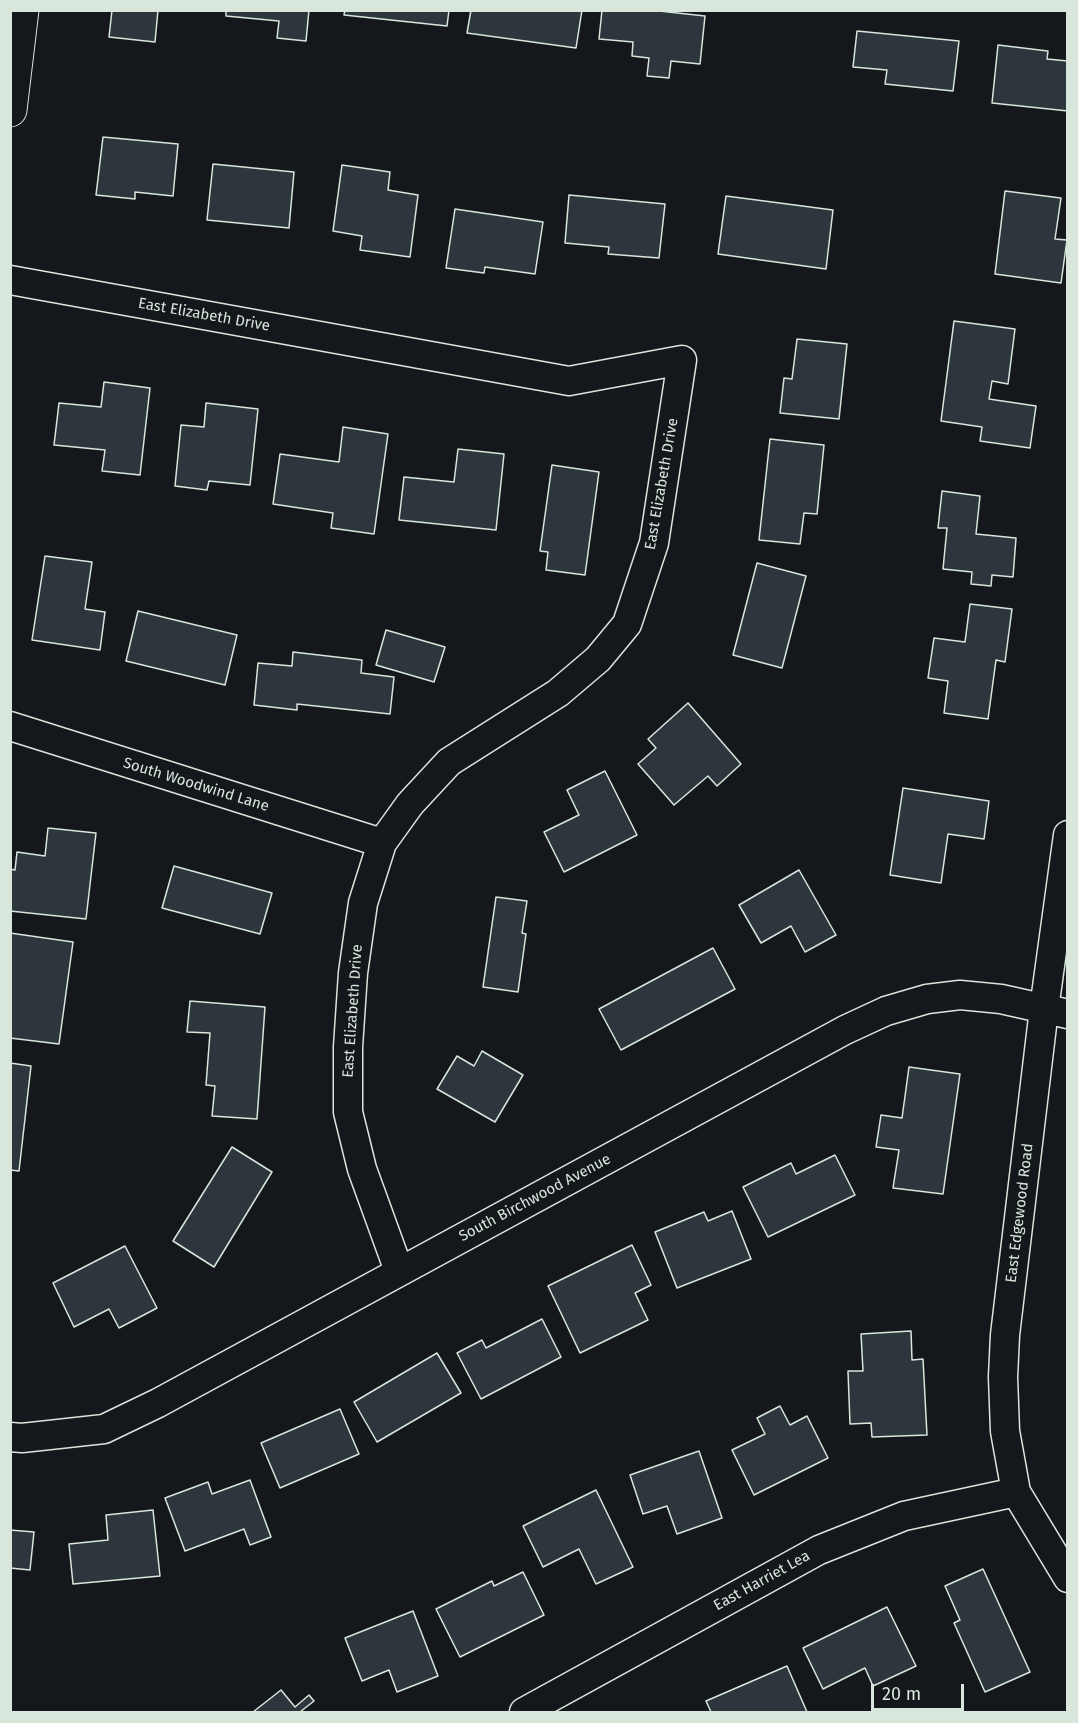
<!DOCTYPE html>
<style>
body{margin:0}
#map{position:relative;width:1078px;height:1723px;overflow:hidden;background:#14181c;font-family:"Fira Sans",sans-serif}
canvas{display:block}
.frame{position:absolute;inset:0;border:12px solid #d8e6dc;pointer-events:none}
.scale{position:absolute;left:871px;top:1684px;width:93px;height:27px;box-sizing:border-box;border:3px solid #d8e6dc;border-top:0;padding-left:8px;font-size:18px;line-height:21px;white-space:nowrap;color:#d8e6dc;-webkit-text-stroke:4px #14181c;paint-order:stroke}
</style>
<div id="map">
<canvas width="1078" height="1723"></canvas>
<div class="frame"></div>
<div class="scale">20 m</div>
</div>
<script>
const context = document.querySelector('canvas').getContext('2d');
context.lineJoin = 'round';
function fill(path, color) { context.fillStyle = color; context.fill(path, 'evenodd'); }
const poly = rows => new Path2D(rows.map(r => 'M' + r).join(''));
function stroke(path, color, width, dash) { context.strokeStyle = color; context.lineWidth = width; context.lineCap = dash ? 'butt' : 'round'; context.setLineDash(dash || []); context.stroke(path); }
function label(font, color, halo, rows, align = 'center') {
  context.font = font + ' "Fira Sans",sans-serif'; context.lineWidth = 4.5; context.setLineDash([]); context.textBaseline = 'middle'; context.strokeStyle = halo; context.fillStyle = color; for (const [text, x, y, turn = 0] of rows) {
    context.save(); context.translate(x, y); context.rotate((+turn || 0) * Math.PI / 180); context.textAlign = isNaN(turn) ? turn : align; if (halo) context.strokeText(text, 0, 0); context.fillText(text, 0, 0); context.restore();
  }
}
const building = poly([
 [112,10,158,10,155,42,109,37,112,10],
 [226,10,309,10,306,41,277,38,279,21,226,16,226,10],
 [345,10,449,10,447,26,344,15,345,10],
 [471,10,582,10,576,48,467,33,471,10],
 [602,10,650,10,705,16,700,64,671,61,669,78,647,76,649,58,632,56,633,42,599,39,602,10],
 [857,31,959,41,953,91,885,84,887,70,853,67,857,31],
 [998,45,1048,51,1047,59,1068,61,1068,111,992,103,998,45],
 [103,137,178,144,173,196,135,192,135,199,96,195,103,137],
 [213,164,294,172,289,228,207,220,213,164],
 [342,165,390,172,388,190,418,195,410,257,360,250,362,236,333,231,342,165],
 [1005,191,1061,198,1055,239,1067,240,1061,283,995,274,1005,191],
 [569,195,665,204,659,258,608,254,609,247,565,243,569,195],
 [726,196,833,210,826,269,718,254,726,196],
 [455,209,543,222,535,274,485,267,484,273,446,268,455,209],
 [954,321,1015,329,1008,384,992,381,989,399,1036,406,1030,448,980,441,982,427,941,421,954,321],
 [797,339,847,344,839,419,780,413,784,378,792,379,797,339],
 [104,382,150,388,140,475,102,471,105,450,54,445,59,403,101,407,104,382],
 [206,403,258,409,250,485,209,481,207,490,175,486,181,425,204,427,206,403],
 [343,427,388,434,374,534,331,528,333,513,273,504,280,454,339,462,343,427],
 [770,439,824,445,817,514,804,513,800,544,759,540,770,439],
 [458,449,504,454,496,530,399,520,404,477,454,482,458,449],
 [552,465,599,472,585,575,546,570,548,552,540,551,552,465],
 [942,491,980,496,976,534,1016,538,1013,577,992,575,991,586,971,584,972,572,943,569,947,528,938,528,942,491],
 [45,556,92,562,85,609,105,612,100,650,32,640,45,556],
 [757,563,806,576,782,668,733,655,757,563],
 [970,604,1012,609,1005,662,996,660,988,719,944,713,948,681,928,678,934,638,965,642,970,604],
 [138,611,237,635,225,685,126,661,138,611],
 [386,630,445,647,434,682,376,665,386,630],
 [293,652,362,660,361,673,394,677,390,714,297,704,297,710,254,705,258,663,292,666,293,652],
 [688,703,741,764,717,786,708,776,674,805,638,764,656,748,648,739,688,703],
 [605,771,637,835,564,872,544,832,579,815,567,790,605,771],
 [903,788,989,801,984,839,948,834,941,883,890,875,903,788],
 [48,828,96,833,86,919,10,911,10,869,15,870,17,852,45,856,48,828],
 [174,866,272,893,260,934,162,908,174,866],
 [799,870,836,935,805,952,791,926,761,943,739,905,799,870],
 [496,897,527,901,522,933,526,934,518,992,483,987,496,897],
 [10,933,73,942,59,1044,10,1038,10,933],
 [713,948,735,989,621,1050,599,1009,713,948],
 [190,1001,265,1007,257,1119,212,1116,215,1086,206,1085,210,1033,187,1032,190,1001],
 [482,1051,523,1075,495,1122,437,1089,457,1056,474,1066,482,1051],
 [10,1063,31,1066,19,1171,10,1170,10,1063],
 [909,1067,960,1074,943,1194,893,1188,899,1150,876,1147,881,1115,902,1118,909,1067],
 [232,1147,272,1172,214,1267,173,1241,232,1147],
 [835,1155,855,1195,768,1237,743,1187,791,1163,796,1174,835,1155],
 [732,1211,751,1259,677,1288,655,1232,704,1212,708,1221,732,1211],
 [632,1245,651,1285,635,1293,648,1320,580,1353,548,1286,632,1245],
 [125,1246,157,1308,119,1328,109,1309,74,1327,53,1283,125,1246],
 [542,1319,561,1357,481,1399,457,1353,482,1340,486,1348,542,1319],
 [911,1331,912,1360,923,1359,927,1435,872,1437,871,1423,850,1424,848,1371,863,1371,861,1334,911,1331],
 [437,1353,461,1393,377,1442,354,1402,437,1353],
 [780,1406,790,1425,807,1416,828,1458,754,1495,732,1450,765,1434,757,1418,780,1406],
 [340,1409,359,1454,280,1488,261,1443,340,1409],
 [699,1451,722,1518,677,1534,667,1506,643,1514,630,1475,699,1451],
 [250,1480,271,1537,250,1545,244,1529,185,1551,165,1498,208,1482,212,1494,250,1480],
 [596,1490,633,1567,596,1584,579,1549,543,1567,523,1526,596,1490],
 [153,1510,160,1576,73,1584,69,1544,108,1540,106,1515,153,1510],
 [10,1530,34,1532,30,1570,10,1568,10,1530],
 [983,1569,1030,1672,985,1692,954,1623,960,1620,945,1586,983,1569],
 [523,1572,544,1615,460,1657,436,1609,492,1581,494,1586,523,1572],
 [887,1607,916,1666,873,1686,865,1668,823,1689,803,1648,887,1607],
 [413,1611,438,1676,397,1692,389,1670,362,1681,345,1638,413,1611],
 [787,1666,807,1712,711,1712,706,1701,787,1666],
 [281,1690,295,1707,309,1695,314,1701,300,1712,253,1712,281,1690]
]);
fill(building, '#2c363c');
stroke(building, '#d8e6dc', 1.5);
const minor = poly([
 [10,280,569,381,682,360,654,543,627,624,598,659,558,693,449,762,410,804,382,843,363,903,353,973,348,1047,348,1112,362,1169,399,1271],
 [10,726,382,843],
 [1068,835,1044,1009,1005,1335,1003,1377,1005,1431,1016,1492,1068,1578],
 [10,1437,22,1438,104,1429,158,1403,845,1030,886,1011,927,999,960,995,1001,999,1068,1014],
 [524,1712,819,1550,904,1516,1016,1492]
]);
const tertiary = poly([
 [10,110,22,10]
]);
stroke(minor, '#d8e6dc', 31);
stroke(tertiary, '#d8e6dc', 35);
stroke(minor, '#14181c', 28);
stroke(tertiary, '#14181c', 33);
label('15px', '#d8e6dc', '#14181c', [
 ["East Elizabeth Drive",204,315,10],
 ["East Elizabeth Drive",662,484,-80],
 ["South Woodwind Lane",196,785,17],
 ["East Elizabeth Drive",353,1011,-86],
 ["South Birchwood Avenue",535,1198,-28],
 ["East Edgewood Road",1020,1213,-83],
 ["East Harriet Lea",762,1581,-29]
]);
</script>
